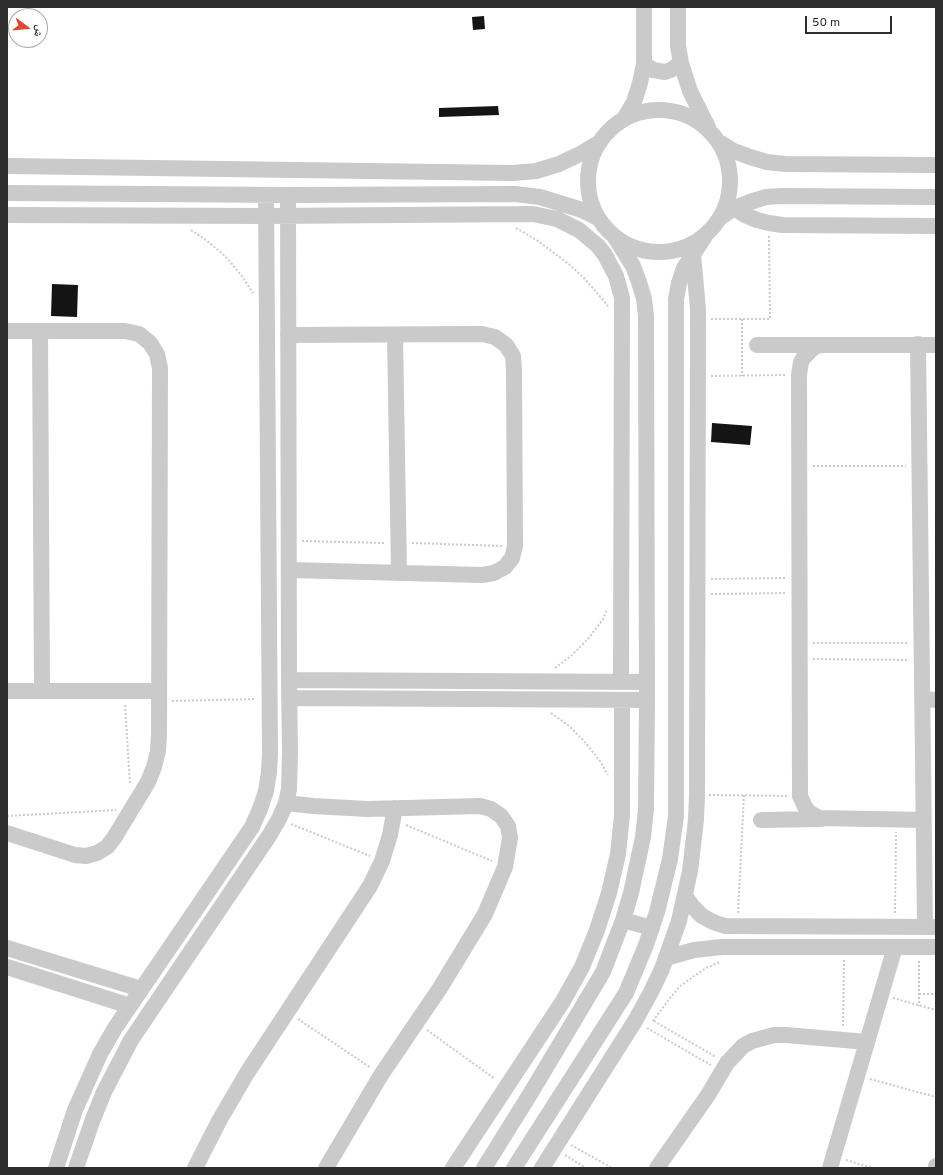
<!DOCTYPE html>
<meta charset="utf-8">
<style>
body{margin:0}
#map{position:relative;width:943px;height:1175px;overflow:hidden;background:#fff;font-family:Overpass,"Noto Naskh Arabic",sans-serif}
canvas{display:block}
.frame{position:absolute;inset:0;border:8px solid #2d2d2d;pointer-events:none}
.north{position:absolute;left:8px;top:8px;width:40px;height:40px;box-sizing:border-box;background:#fff;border:1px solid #ababab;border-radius:50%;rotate:106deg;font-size:11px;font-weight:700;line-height:16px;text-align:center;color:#2d2d2d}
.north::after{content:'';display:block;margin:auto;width:14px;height:18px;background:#e04632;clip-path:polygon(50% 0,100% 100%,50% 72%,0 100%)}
.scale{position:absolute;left:805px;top:16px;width:87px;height:18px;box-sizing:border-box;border:2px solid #2d2d2d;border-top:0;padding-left:5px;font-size:12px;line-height:14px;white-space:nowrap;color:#2d2d2d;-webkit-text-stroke:3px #fff;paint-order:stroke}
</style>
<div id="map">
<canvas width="943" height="1175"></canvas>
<div class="frame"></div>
<div class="north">ش</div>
<div class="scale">50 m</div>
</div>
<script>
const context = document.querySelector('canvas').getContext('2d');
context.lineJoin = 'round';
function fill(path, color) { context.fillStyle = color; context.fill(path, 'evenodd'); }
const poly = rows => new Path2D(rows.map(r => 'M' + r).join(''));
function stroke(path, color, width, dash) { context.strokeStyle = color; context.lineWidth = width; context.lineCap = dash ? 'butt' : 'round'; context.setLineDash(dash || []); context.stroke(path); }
fill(poly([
 [484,16,485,29,473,30,472,17],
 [498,106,499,115,439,117,439,108],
 [52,284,78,285,77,317,51,316],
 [712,423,752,426,750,445,711,442]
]), '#141414');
stroke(poly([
 [516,228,538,241,570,265,585,279,608,306],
 [191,230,206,240,225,256,242,276,253,293],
 [711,319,770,319,769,236],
 [742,319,742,376],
 [711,376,786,375],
 [813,466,906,466],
 [302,541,386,543],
 [412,543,502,546],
 [711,579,787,578],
 [711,594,787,593],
 [813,643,909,643],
 [813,659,909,660],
 [555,668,571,656,588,639,603,619,607,609],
 [172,701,256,699],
 [125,705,130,784],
 [551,713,568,725,585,742,600,761,608,775],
 [709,795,787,796],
 [7,816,116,810],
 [291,824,370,856],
 [406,825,492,861],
 [738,913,744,795],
 [895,913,896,832],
 [919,961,919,1006],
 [919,994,936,994],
 [893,998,936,1010],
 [298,1019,371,1068],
 [653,1021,670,998,680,986,706,968,720,962],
 [654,1021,716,1057],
 [843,1026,844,960],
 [647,1028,711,1065],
 [427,1030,495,1079],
 [870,1079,936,1097],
 [571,1145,612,1168],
 [565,1155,586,1168],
 [846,1160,872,1168]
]), '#cacaca', 2, [2, 2]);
stroke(poly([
 [678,7,678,46,681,63,690,91,708,127],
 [644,64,653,70,665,72,671,70,681,63],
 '588 181a71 71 0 1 1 142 0a71 71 0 1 1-142 0Z',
 [624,119,634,102,640,83,644,64,644,7],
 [719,142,734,151,750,157,767,162,785,164,936,165],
 [7,166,513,173,536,171,559,164,580,154,600,142],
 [7,193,288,195,515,194,540,197,582,210,598,218],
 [734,208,745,215,757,220,769,223,782,225,936,226],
 [7,215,266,216,533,214,557,219,579,230,598,246,605,255,616,276,622,298,621,682],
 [720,218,734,208,750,202,766,197,782,196,936,197],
 [7,331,125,331,139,334,150,343,157,354,160,368,159,735,158,751,154,767,148,782,114,838,107,847,97,853,86,856,75,855,7,833],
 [40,331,42,691],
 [288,335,482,334,495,337,506,345,513,356,514,370,515,546,512,558,505,567,494,573,482,575,289,570],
 [395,335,399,572],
 [918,344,925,927],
 [757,345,819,345],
 [289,680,647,682],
 [7,691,159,691],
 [289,698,647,700],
 [922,699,936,700],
 [286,803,313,806,367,809,480,806,491,809,501,816,508,826,510,838,505,867,485,914,440,988,381,1075,326,1168],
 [761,820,822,819],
 [923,820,819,818,809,812,805,807,800,796,799,375,801,362,804,357,813,348,819,345,936,345],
 [685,896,693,907,702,916,713,922,725,926,936,927],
 [623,920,652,928],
 [7,948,141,989],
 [666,958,694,950,722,947,936,947],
 [7,967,130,1006],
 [56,1168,75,1110,100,1054,115,1028,252,827,260,809,266,791,269,772,270,753,266,195],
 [76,1168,93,1119,104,1092,131,1040,269,836,279,819,286,803,289,789,290,753,289,680,288,195],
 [195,1168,219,1121,247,1073,370,886,382,861,390,835,395,808],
 [453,1168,563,1001,582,967,597,930,609,893,618,854,622,815,622,700],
 [484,1168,532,1091,603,972,623,920,631,893,643,837,646,809,647,700,646,316,644,299,639,282,633,266,614,236],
 [514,1168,626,993,646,945,657,912,670,859,676,816,676,299,679,283,684,268,705,236],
 [542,1168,635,1021,651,992,662,969,679,921,690,871,696,820,697,795,698,309,693,254],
 [657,1168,708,1095,727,1063,743,1046,752,1041,774,1035,786,1035,867,1042],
 [830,1168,895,947],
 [936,1168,936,1166]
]), '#cacaca', 16);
</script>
